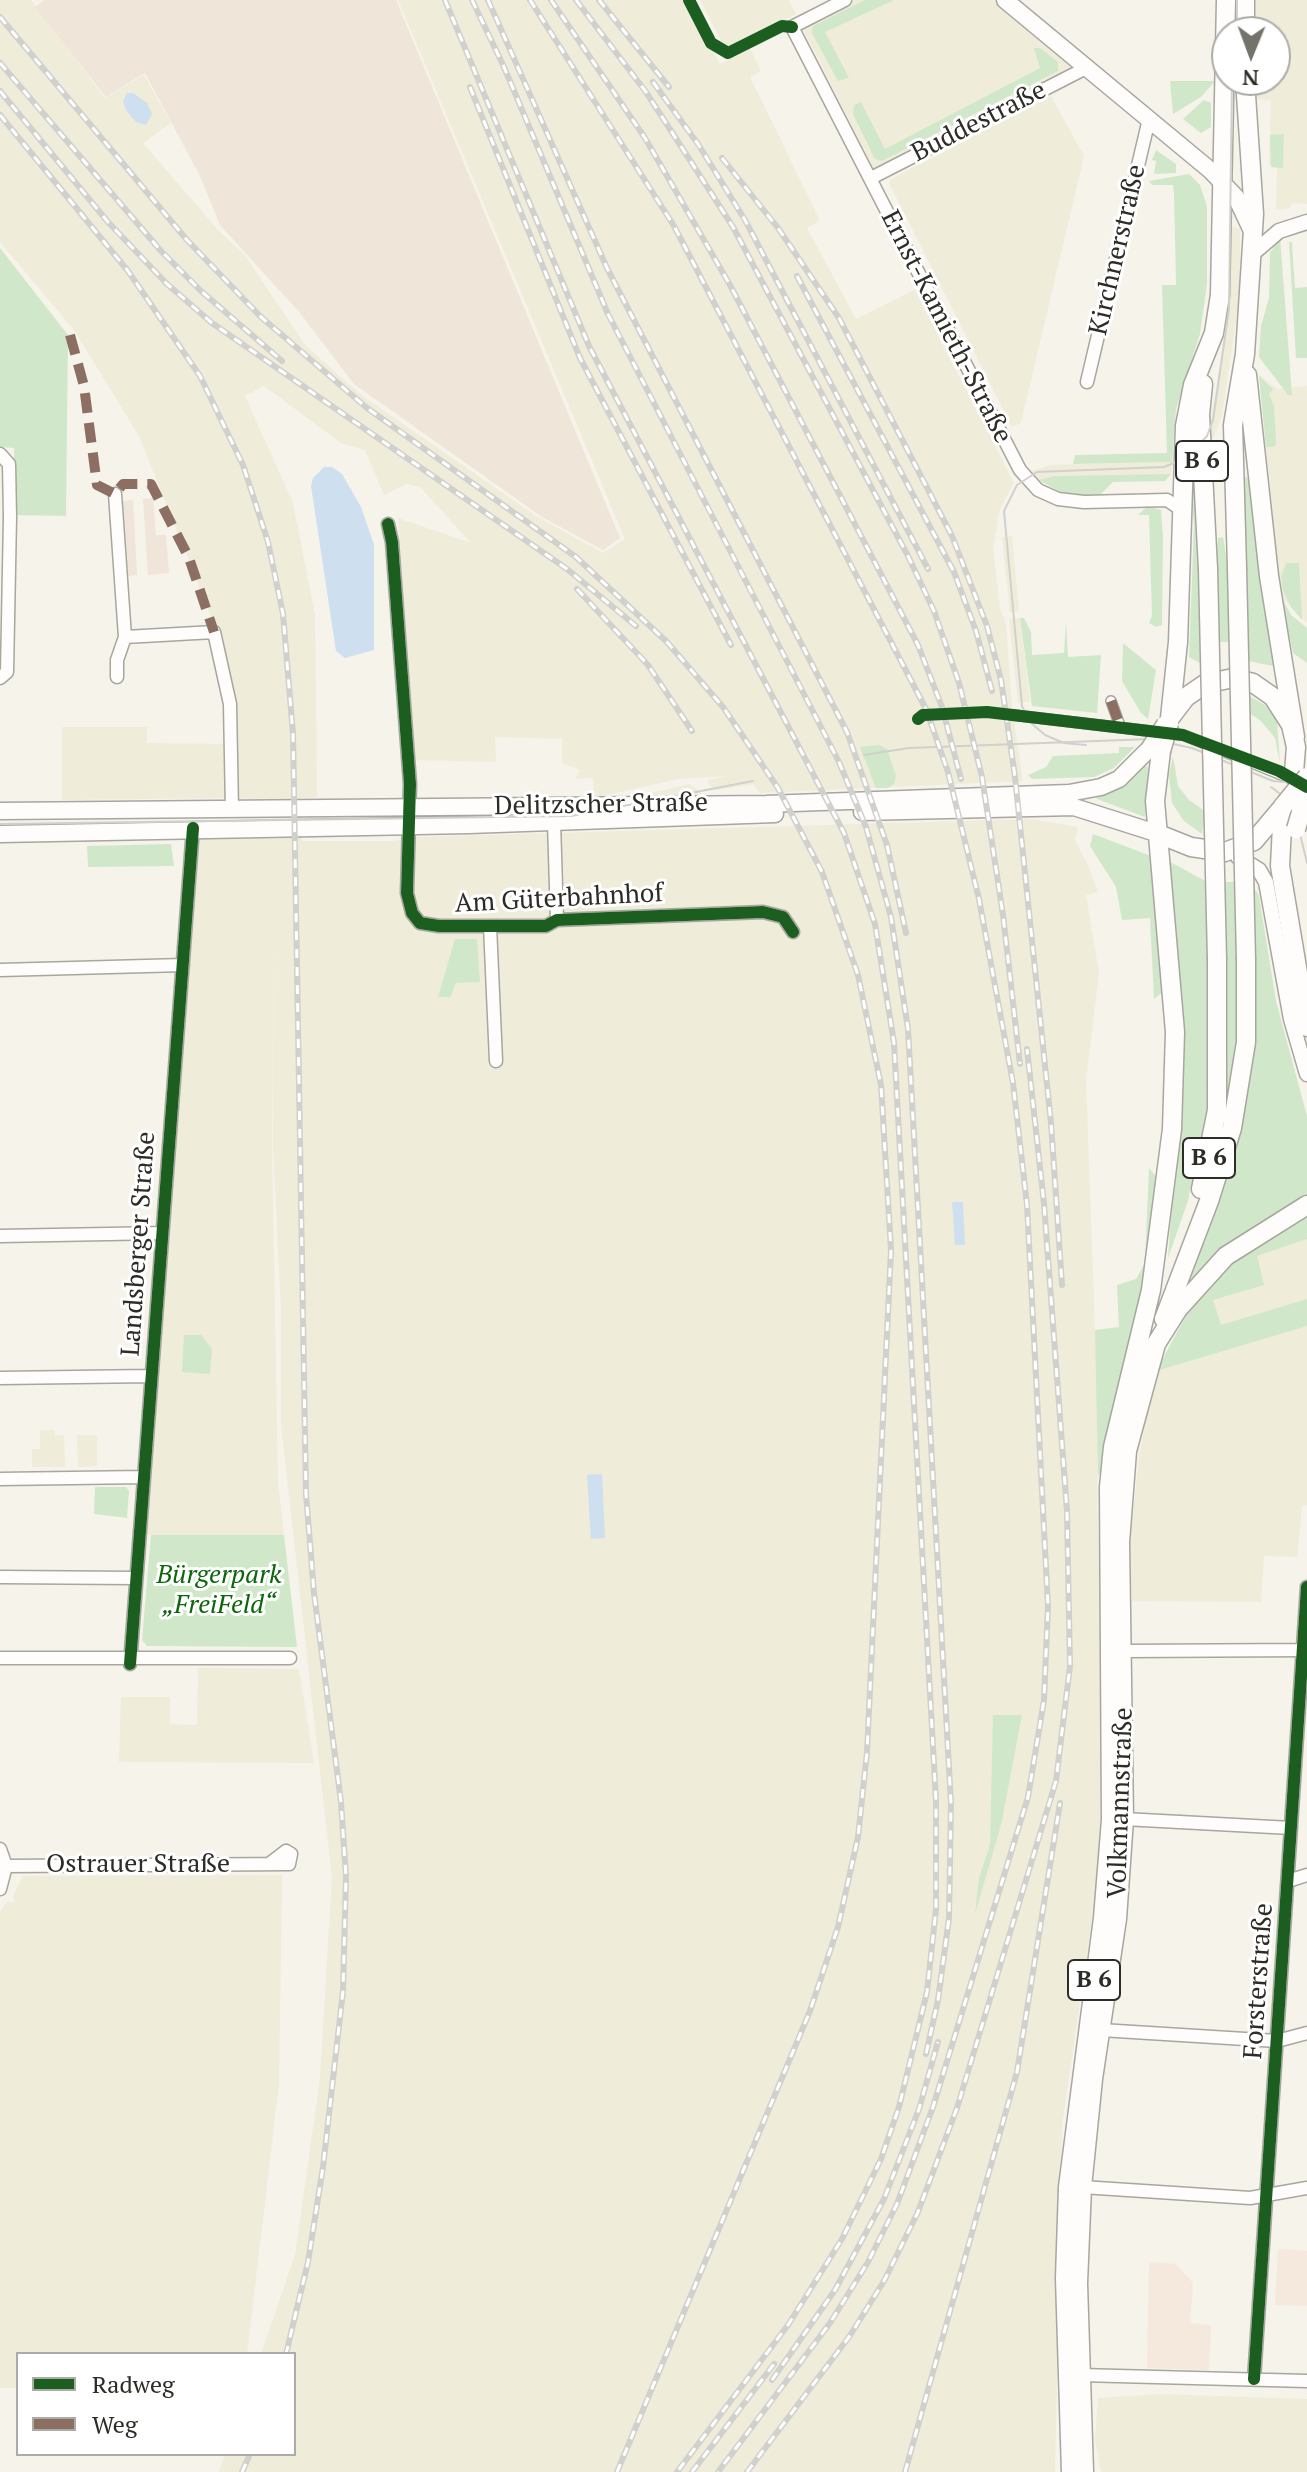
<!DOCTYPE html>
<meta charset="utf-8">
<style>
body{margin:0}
#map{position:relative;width:1307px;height:2472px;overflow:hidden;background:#f5f3ea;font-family:"PT Serif",serif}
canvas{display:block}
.legend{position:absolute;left:16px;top:2352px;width:280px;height:104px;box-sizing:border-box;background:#fff;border:2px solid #ababa8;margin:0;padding:10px 14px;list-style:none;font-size:24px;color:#2d2c26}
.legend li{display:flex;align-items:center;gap:16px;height:40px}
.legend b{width:40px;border:2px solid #ababa8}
.north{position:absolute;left:1211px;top:16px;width:80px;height:80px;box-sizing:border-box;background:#fff;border:2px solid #ababa8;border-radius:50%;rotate:181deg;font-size:22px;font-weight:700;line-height:32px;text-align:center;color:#2d2c26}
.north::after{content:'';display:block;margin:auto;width:28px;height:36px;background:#73726b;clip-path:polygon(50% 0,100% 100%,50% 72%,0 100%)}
</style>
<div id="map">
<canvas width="1307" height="2472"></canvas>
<ul class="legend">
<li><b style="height:10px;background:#1b5e20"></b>Radweg</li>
<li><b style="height:10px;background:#8d6e63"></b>Weg</li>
</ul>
<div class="north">N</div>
</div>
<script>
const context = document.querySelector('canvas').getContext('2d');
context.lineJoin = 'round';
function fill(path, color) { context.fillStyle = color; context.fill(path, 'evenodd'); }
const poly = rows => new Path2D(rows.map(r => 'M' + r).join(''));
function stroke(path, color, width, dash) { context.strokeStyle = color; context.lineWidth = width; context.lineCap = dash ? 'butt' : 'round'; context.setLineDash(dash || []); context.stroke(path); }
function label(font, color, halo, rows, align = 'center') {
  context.font = font + ' "PT Serif",serif'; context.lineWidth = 6; context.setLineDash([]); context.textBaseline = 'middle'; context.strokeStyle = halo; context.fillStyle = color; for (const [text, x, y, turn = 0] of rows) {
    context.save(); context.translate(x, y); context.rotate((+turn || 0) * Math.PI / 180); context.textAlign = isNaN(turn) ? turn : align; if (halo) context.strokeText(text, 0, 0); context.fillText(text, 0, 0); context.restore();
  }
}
fill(poly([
 [0,0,31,0,105,98,144,75,171,123,143,143,218,230,244,254,306,346,360,394,536,516,603,553,625,539,398,0,687,0,720,64,750,49,761,71,750,77,820,221,807,228,856,319,915,290,1014,483,1000,509,993,549,1000,608,1006,625,1012,707,1023,781,759,793,754,784,717,790,709,785,708,780,727,776,678,779,594,798,593,778,575,779,580,770,562,763,562,739,495,737,496,762,415,760,398,518,471,543,420,487,407,484,384,495,365,450,341,443,264,386,245,396,293,503,315,615,317,797,301,798,302,841,395,841,419,837,1030,819,1078,827,1075,841,1088,865,1098,892,1086,895,1099,973,1086,1080,1095,1330,1101,1361,1097,1497,1102,1661,1100,1864,1062,2125,1055,2472,218,2472,226,2454,294,2454,294,2354,261,2354,295,2255,320,2078,332,1877,281,1425,281,1309,273,1148,274,909,272,1148,278,1482,284,1535,147,1535,164,1224,194,840,272,837,271,799,234,798,216,629,139,436,74,330,0,242],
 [700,0,789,0,796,14,726,50],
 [855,0,992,0,1076,66,874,169,802,27],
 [1256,0,1307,0,1307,204,1292,203,1290,208,1280,210,1276,208,1277,168,1269,164,1271,100,1255,99,1255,80,1275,80,1275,32,1256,32],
 [1051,96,1084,156,1021,423,1012,427,889,183,891,179],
 [1229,227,1240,228,1240,294,1222,415,1211,445,1211,419,1227,324],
 [1259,375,1278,389,1307,386,1307,623,1281,597],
 [1172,462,1171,474,1157,475,1054,476,1039,480,1031,471,1051,465],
 [1012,536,1019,611,1010,613,1002,537],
 [1020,618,1030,701,1018,703,1009,619],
 [62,727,147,727,147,743,226,744,225,798,62,800],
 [690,784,703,794,657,801,612,802],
 [1307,1237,1307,1505,1302,1507,1297,1557,1264,1556,1261,1602,1132,1601,1129,1544,1140,1452,1153,1378,1187,1320,1250,1256],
 [40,1430,55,1430,55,1435,64,1435,65,1467,32,1467,32,1449,40,1449],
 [77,1435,97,1435,97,1466,78,1467],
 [198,1668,299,1669,314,1763,119,1762,121,1697,170,1697,170,1724,197,1725],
 [282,1875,279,2084,247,2354,18,2354,18,2388,0,2388,0,1912,7,1902,15,1902,13,1896,23,1876],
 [1160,2394,1307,2399,1307,2472,1101,2472,1095,2439,1098,2398]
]), '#efecda');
fill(poly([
 [44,0,396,0,620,538,603,550,542,517,354,384,300,313,220,225,200,176,145,73,106,97,35,7],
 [153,498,156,535,166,535,169,573,148,575,143,499],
 [133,500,137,575,128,576,123,501]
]), '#efe5d9');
fill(poly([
 [1278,2249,1307,2251,1307,2306,1275,2305],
 [1149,2262,1175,2264,1193,2283,1190,2323,1211,2325,1209,2370,1147,2368]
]), '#f5e8dd');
fill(poly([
 [865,0,894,0,825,32,849,78,838,81,812,33,813,26],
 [1034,48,1040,48,1058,62,1058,71,882,161,875,159,853,114,854,105,861,102,885,149,1040,68],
 [1170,81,1215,81,1201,97,1173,114],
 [1204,100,1211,103,1211,127,1201,133,1183,119],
 [1284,134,1283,168,1271,167,1270,135],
 [1156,150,1176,164,1176,173,1154,174,1156,161,1152,160],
 [1189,174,1200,185,1207,206,1207,284,1200,334,1176,409,1172,462,1073,464,1075,455,1167,453,1162,285,1176,285,1174,193,1173,185,1152,185,1149,181],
 [1280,237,1292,395,1288,395,1259,357,1261,326,1269,298,1270,253],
 [1289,242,1292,242,1295,288,1307,287,1307,358,1296,358],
 [0,248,68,335,66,516,14,515,14,448,0,447],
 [1259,376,1273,389,1269,394,1274,406,1276,438,1276,445,1272,447,1266,447],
 [1200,459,1201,662,1200,663,1189,657,1194,525,1189,467],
 [1171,474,1165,481,1113,482,1101,494,1078,496,1058,491,1039,480,1054,476],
 [1241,476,1249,478,1251,485,1278,667,1248,661],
 [1148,506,1161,510,1163,536,1162,625,1156,627,1149,623,1152,616,1149,515,1138,515],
 [1223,537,1228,568,1228,642,1219,642,1216,569,1218,538],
 [1286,563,1299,563,1302,620,1291,607,1283,590,1281,577],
 [1280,594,1291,615,1307,628,1307,663,1293,653],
 [1020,618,1024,618,1031,632,1032,655,1064,653,1066,622,1068,657,1101,655,1097,713,1032,706],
 [1123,643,1156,670,1148,719,1141,713,1122,681],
 [1249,696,1265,705,1277,722,1280,763,1275,738,1261,721,1249,713],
 [879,745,887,749,896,776,894,784,888,788,876,788,860,747],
 [1119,747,1135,747,1114,768,1094,777,1032,779,1028,775,1046,767,1053,756,1119,753],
 [1173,756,1178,786,1189,800,1205,811,1202,834,1184,821,1172,803,1169,775],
 [1145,765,1148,768,1145,817,1097,799,1096,796,1115,791,1131,779],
 [1093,834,1151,856,1164,991,1154,999,1150,918,1122,920,1116,887,1090,846],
 [171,844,174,866,88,867,87,846],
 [1165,859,1207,882,1209,1098,1188,1201,1168,1258,1179,1103],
 [1225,882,1235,882,1239,1049,1226,1126,1208,1176,1226,969],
 [1253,886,1259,896,1276,1001,1307,1116,1307,1195,1245,1233,1192,1279,1188,1276,1242,1123,1254,1052],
 [455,939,477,939,480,982,456,983,450,997,438,997],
 [1149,1168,1162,1184,1148,1273,1105,1469,1098,1475,1095,1330,1119,1327,1117,1285,1136,1279,1145,1263],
 [1307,1213,1307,1239,1257,1256,1264,1285,1213,1300,1221,1325,1307,1299,1307,1326,1156,1371,1195,1299,1222,1269],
 [184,1335,201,1335,212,1349,210,1374,182,1372],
 [95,1487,126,1487,129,1491,127,1518,94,1514],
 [151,1535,284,1535,297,1647,147,1646,142,1640],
 [993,1715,1022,1715,1001,1825,975,1914,979,1878,990,1845]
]), '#d0e8c9');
fill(poly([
 [127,93,133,93,147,103,152,114,146,125,136,122,126,110,123,101],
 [324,467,332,467,342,474,361,507,374,545,374,650,345,658,336,651,311,486,313,478],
 [952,1202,963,1202,965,1245,955,1245],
 [602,1474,605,1538,591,1539,587,1475]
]), '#cedff0');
stroke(poly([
 [923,715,987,712,1013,715]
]), '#cdcbc3', 9, [9, 4.5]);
const pedestrian = poly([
 [1111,701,1120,726],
 [1013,715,1183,735,1294,780]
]);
const minor = poly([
 [845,0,792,27,1020,470,1038,490,1058,499,1084,502,1167,500,1182,510],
 [871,178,1088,67],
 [1087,382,1149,119],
 [0,454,9,464,10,517,7,672,0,678],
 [115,494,125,637,117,660,117,677],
 [388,524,392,542,410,784,407,893,412,913,420,923,439,926,546,926,557,920,763,912,783,917,793,932],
 [125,637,214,632,230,704,232,810],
 [554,822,557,920],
 [490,926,496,1061],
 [0,970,183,965],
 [0,1236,162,1233],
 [0,1378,151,1376],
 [0,1479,143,1477],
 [0,1577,135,1578],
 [1124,1651,1307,1650],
 [0,1658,290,1658],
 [130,1664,193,828],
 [1124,1819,1291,1828],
 [0,1849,6,1866,0,1889],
 [6,1866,289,1864,291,1854,286,1851,269,1864],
 [1288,1881,1307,1875],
 [1101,2030,1277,2041,1307,2033],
 [1082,2187,1250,2198,1307,2188],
 [1080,2375,1307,2381],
 [1254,2379,1307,1587]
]);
const tertiary = poly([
 [1251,255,1279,231,1307,222],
 [1238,857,1259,870,1266,882,1291,1019,1307,1074]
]);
const secondary = poly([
 [1005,0,1210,170,1236,197,1252,231],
 [0,811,766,804,1069,793,1101,787,1119,779,1149,749],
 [862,812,1074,807,1156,833],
 [0,834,469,825,775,814]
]);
const primary = poly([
 [1245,32,1245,0],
 [1247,375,1269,576,1295,737],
 [1203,384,1200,415,1208,569],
 [1237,568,1233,425,1245,354,1254,214,1245,80],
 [1170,718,1178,642,1185,426,1193,385,1214,333,1220,295,1226,0],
 [1170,718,1186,697,1205,684,1233,678,1253,683,1273,697,1291,725,1296,747,1294,772],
 [1283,806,1280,866,1307,1027],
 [1156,833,1191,847,1225,852,1254,841,1281,809],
 [1201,1189,1217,1110,1217,960],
 [1164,1319,1209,1201,1232,1128,1246,1042,1246,960],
 [1071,2472,1065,2278,1068,2187,1103,1918,1111,1820,1109,1487,1113,1447,1151,1290,1172,1129,1175,1032,1155,801,1161,751],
 [1084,2472,1078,2283,1082,2187,1093,2079,1117,1919,1124,1819,1120,1542,1127,1451,1156,1344,1178,1309,1226,1256,1307,1205]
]);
stroke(pedestrian, '#a7a69f', 12);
stroke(minor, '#a7a69f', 15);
stroke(tertiary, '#a7a69f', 17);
stroke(secondary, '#a7a69f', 19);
stroke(primary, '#a7a69f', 21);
stroke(pedestrian, '#fefdfc', 9);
stroke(minor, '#fefdfc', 12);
stroke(tertiary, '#fefdfc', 14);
stroke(secondary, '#fefdfc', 16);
stroke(primary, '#fefdfc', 18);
stroke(poly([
 [1237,32,1237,0],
 [1086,745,1064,743,1045,735,1030,722,1022,706,1004,511,1017,485,1037,472,1164,467,1186,458,1207,436,1213,420,1229,309,1232,80],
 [864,755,909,748,1150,739,1192,748,1273,781,1307,784],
 [1271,787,1283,796,1296,817,1307,863],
 [0,824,571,816,753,781]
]), '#d0d0cd', 2);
const rail = poly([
 [445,0,589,346,844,833,875,924,894,1043,936,1801,936,1909,927,1992,899,2107,881,2159,842,2239,788,2325,677,2472],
 [472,0,504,67,608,314,839,762,866,827,891,917,908,1029,951,1804,949,1918,938,2000,926,2054],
 [488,0,607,268,847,732,887,845,906,933],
 [530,0,674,226,926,709,948,772,979,899,1013,1083,1027,1205,1048,1606,1044,1700,1028,1797,933,2107,897,2204,868,2262,830,2323,718,2472],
 [551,0,645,138,730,285,918,645,942,707,961,779],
 [576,0,646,92,733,227,908,556,934,611,959,683,982,777,1003,915,1020,1064],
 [599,0,669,87],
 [0,17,187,240,261,317,367,408,576,557,667,642,723,707,778,788,822,872,858,975,881,1085,891,1250,867,1752,858,1837,838,1927,810,2011,617,2472],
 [0,63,161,251,201,291,282,361],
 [653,82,698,144,745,220,928,569],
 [470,87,580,358,731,645],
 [0,91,108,222,167,284,212,323,567,569,636,626],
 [0,115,128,271,200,376,243,465,268,542,283,614,293,734,306,1494,314,1593,341,1802,346,1877,343,1991,323,2167,308,2262,286,2354],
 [722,158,778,228,839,318,952,536,987,626,1001,680,1015,777,1051,1123,1062,1285],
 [797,276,954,572,976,631,992,691],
 [577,589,648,665,692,731],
 [772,2380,835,2290,884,2199,919,2109,938,2042],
 [242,2472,250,2454],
 [692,2472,774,2364],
 [747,2472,849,2337,884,2281,918,2212,957,2108,1056,1781,1070,1666,1067,1511,1044,1204,1027,1049],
 [905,2472,1017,2072,1060,1803]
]);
stroke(rail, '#d0d0cd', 6);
stroke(rail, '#fff', 3, [9]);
const secondaryBridge = poly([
 [1149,749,1165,724]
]);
const primaryBridge = poly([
 [1237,568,1246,960],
 [1208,569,1217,960],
 [1161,751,1169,723],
 [1285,804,1307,777],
 [1296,829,1307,792]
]);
stroke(secondaryBridge, '#a7a69f', 19, []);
stroke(primaryBridge, '#a7a69f', 21, []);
stroke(secondaryBridge, '#fefdfc', 16);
stroke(primaryBridge, '#fefdfc', 18);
stroke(poly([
 [70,335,84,386,97,485,115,494,123,484,151,484,189,558,214,632],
 [1111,701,1120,726]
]), '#8d6e63', 10, [20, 10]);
stroke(poly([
 [689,0,711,43,728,53,782,26,792,27],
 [388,524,392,542,410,784,407,893,412,913,420,923,439,926,546,926,557,920,763,912,783,917,793,932],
 [918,719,923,715,987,712,1183,735,1279,771,1307,787],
 [130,1664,193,828],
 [1254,2379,1307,1587]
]), '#1b5e20', 12);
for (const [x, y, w] of [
 [1202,461,52],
 [1209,1158,52],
 [1094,1980,52]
]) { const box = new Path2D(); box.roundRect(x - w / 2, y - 20, w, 40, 6); context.fillStyle = '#fff'; context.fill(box); stroke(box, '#2d2c26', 2); }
label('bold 24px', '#2d2c26', null, [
 ["B 6",1202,461],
 ["B 6",1209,1158],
 ["B 6",1094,1980]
]);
label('26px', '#2d2c26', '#fff', [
 ["Buddestraße",979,122,-27],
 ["Kirchnerstraße",1118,250,-77],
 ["Ernst-Kamieth-Straße",946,327,63],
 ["Delitzscher Straße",601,805,-1],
 ["Am Güterbahnhof",559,899,-3],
 ["Landsberger Straße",139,1244,-86],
 ["Volkmannstraße",1121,1803,-88],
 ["Ostrauer Straße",138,1865],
 ["Forsterstraße",1259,1981,-86]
]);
label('italic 26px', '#0c660a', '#fff', [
 ["Bürgerpark",219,1576],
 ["„FreiFeld“",219,1606]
]);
</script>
